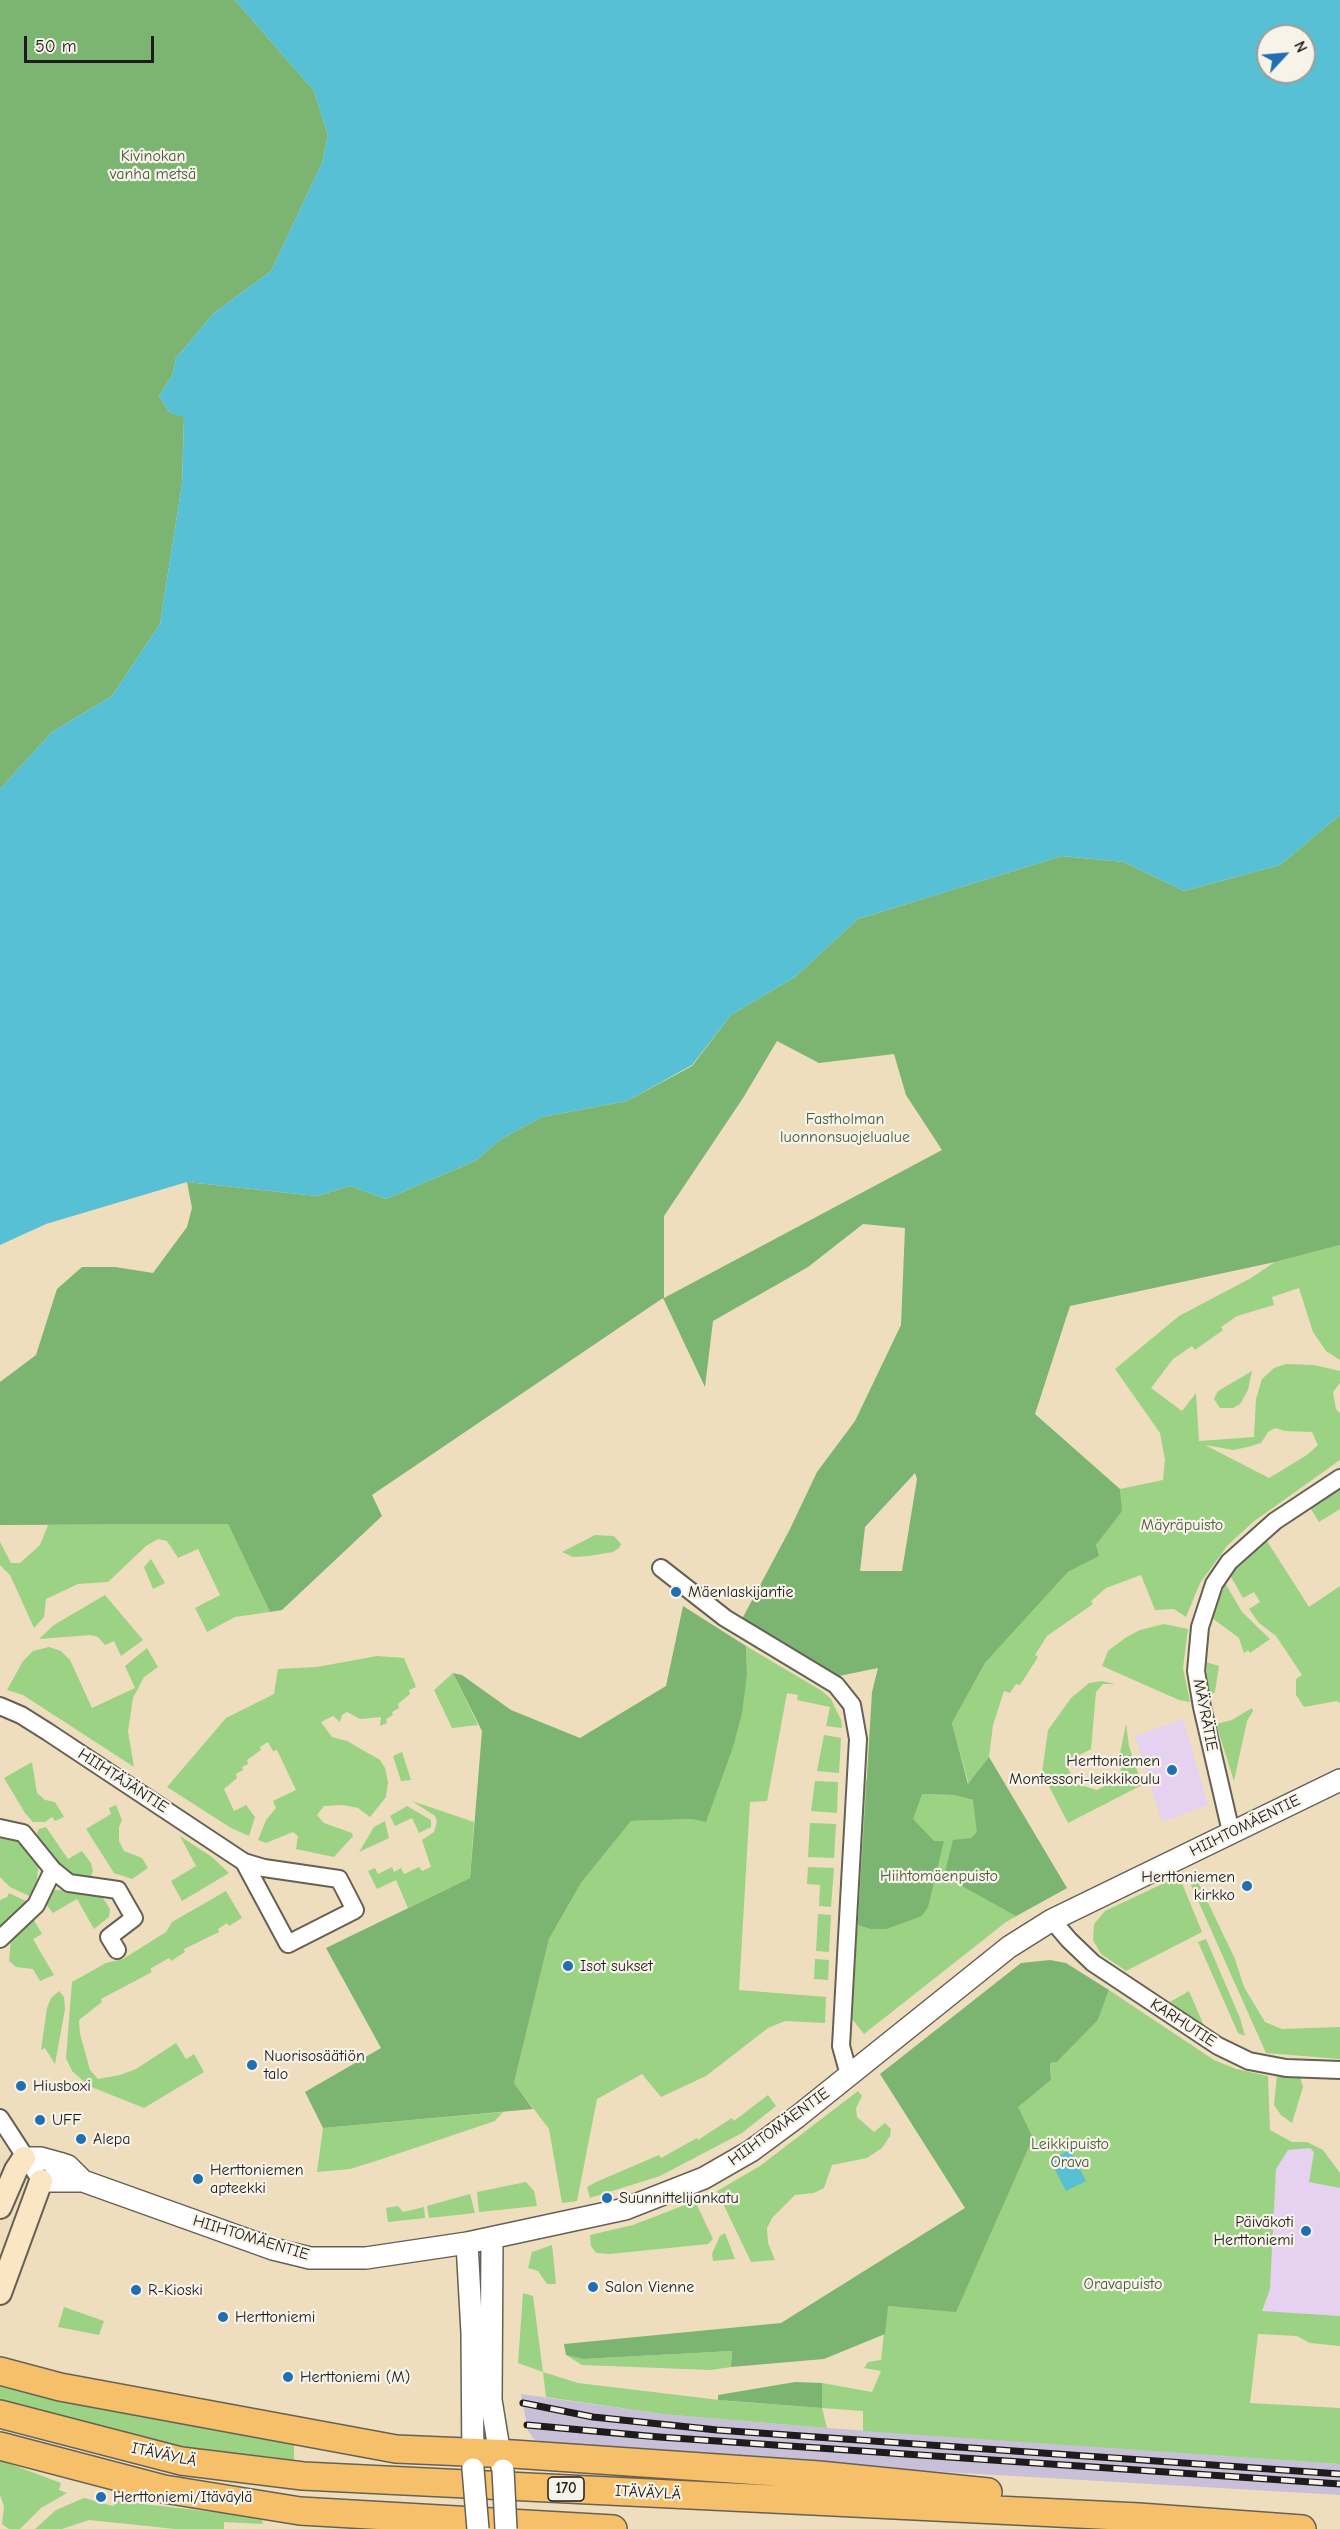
<!DOCTYPE html>
<meta charset="utf-8">
<style>
body{margin:0}
#map{position:relative;width:1340px;height:2529px;overflow:hidden;background:#eedebe;font-family:"Comic Neue",sans-serif}
canvas{display:block}
.north{position:absolute;left:1256px;top:24px;width:60px;height:60px;box-sizing:border-box;background:#f7f3e8;border:2px solid #9f9d96;border-radius:50%;rotate:64deg;font-size:16px;font-weight:700;line-height:24px;text-align:center;color:#1c1c1c}
.north::after{content:'';display:block;margin:auto;width:21px;height:27px;background:#1f6fb2;clip-path:polygon(50% 0,100% 100%,50% 72%,0 100%)}
.scale{position:absolute;left:24px;top:36px;width:130px;height:27px;box-sizing:border-box;border:3px solid #1c1c1c;border-top:0;padding-left:8px;font-size:18px;line-height:21px;white-space:nowrap;color:#1c1c1c;-webkit-text-stroke:4px #f7f3e8;paint-order:stroke}
</style>
<div id="map">
<canvas width="1340" height="2529"></canvas>
<div class="north">N</div>
<div class="scale">50 m</div>
</div>
<script>
const context = document.querySelector('canvas').getContext('2d');
context.lineJoin = 'round';
function fill(path, color) { context.fillStyle = color; context.fill(path, 'evenodd'); }
const poly = rows => new Path2D(rows.map(r => 'M' + r).join(''));
function stroke(path, color, width, dash) { context.strokeStyle = color; context.lineWidth = width; context.lineCap = dash ? 'butt' : 'round'; context.setLineDash(dash || []); context.stroke(path); }
function label(font, color, halo, rows, align = 'center') {
  context.font = font + ' "Comic Neue",sans-serif'; context.lineWidth = 4.5; context.setLineDash([]); context.textBaseline = 'middle'; context.strokeStyle = halo; context.fillStyle = color; for (const [text, x, y, turn = 0] of rows) {
    context.save(); context.translate(x, y); context.rotate((+turn || 0) * Math.PI / 180); context.textAlign = isNaN(turn) ? turn : align; if (halo) context.strokeText(text, 0, 0); context.fillText(text, 0, 0); context.restore();
  }
}
fill(poly([
 [1183,1719,1208,1805,1162,1822,1135,1736],
 [1307,2142,1323,2150,1340,2173,1340,2316,1262,2312,1270,2289,1276,2169,1287,2150]
]), '#e6d2f0');
fill(poly([
 [521,2394,662,2414,827,2428,1340,2464,1340,2495,928,2471,541,2442,534,2439,528,2431]
]), '#c8bfd8');
fill(poly([
 [1340,1245,1340,1360,1326,1351,1313,1332,1299,1288,1272,1297,1274,1305,1237,1316,1221,1327,1223,1330,1195,1350,1192,1346,1173,1359,1151,1388,1182,1411,1196,1393,1199,1441,1254,1437,1256,1399,1262,1379,1274,1368,1286,1364,1314,1365,1340,1371,1340,1383,1333,1392,1336,1409,1340,1413,1340,1460,1253,1522,1227,1546,1200,1583,1186,1617,1174,1609,1155,1610,1141,1575,1106,1588,1091,1601,1093,1604,1047,1636,1035,1655,1038,1657,1020,1685,1016,1684,1010,1693,1004,1691,993,1725,989,1757,969,1785,952,1723,985,1663,1068,1572,1098,1556,1096,1545,1121,1511,1120,1489,1163,1480,1165,1460,1160,1433,1115,1369,1179,1316,1251,1278,1275,1262],
 [1275,1428,1285,1431,1312,1432,1318,1445,1307,1455,1269,1478,1205,1445,1233,1450,1248,1447,1261,1443,1268,1432],
 [1252,1371,1248,1390,1240,1404,1233,1408,1220,1408,1214,1399,1218,1391],
 [1340,1485,1340,1509,1319,1522,1309,1506],
 [228,1524,270,1612,235,1617,207,1632,195,1608,220,1595,198,1549,178,1558,167,1541,158,1539,146,1546,108,1582,78,1584,46,1599,44,1617,34,1628,10,1575,0,1565,0,1542,11,1563,20,1563,40,1545,48,1525],
 [595,1535,614,1536,621,1544,619,1548,613,1552,589,1556,573,1557,562,1552],
 [1265,1538,1309,1607,1340,1586,1340,1703,1337,1701,1304,1707,1296,1695,1296,1679,1302,1675,1276,1636,1259,1623,1249,1609,1260,1602,1254,1592,1243,1598,1230,1575,1243,1557],
 [151,1559,165,1583,153,1589,144,1567],
 [1225,1583,1242,1612,1270,1639,1250,1653,1248,1650,1244,1653,1239,1638,1212,1618],
 [105,1595,143,1640,121,1656,114,1641,105,1645,98,1637,90,1635,39,1639,54,1625],
 [1164,1624,1188,1629,1183,1668,1190,1702,1179,1700,1102,1666,1108,1651,1125,1638,1140,1630],
 [746,1646,822,1691,831,1699,841,1720,842,1728,826,1726,830,1707,797,1700,798,1695,787,1693,767,1801,750,1802,739,1990,826,1997,825,2023,785,2021,768,2028,706,2076,661,2097,642,2074,597,2099,577,2201,562,2203,549,2129,514,2083,549,1939,581,1883,631,1821,692,1819,706,1821,747,1674],
 [49,1647,61,1651,70,1660,92,1708,135,1688,125,1666,147,1648,158,1667,144,1677,133,1698,128,1731,134,1767,23,1695,7,1690,23,1661,33,1651],
 [377,1656,404,1658,416,1687,409,1690,410,1694,398,1704,399,1708,392,1712,393,1715,386,1719,387,1723,380,1726,381,1717,360,1719,347,1712,342,1715,340,1722,333,1716,321,1722,332,1737,347,1741,380,1760,385,1768,388,1782,386,1797,370,1817,358,1808,343,1805,324,1806,317,1815,324,1823,352,1833,353,1836,334,1857,296,1849,298,1836,293,1832,266,1843,258,1840,266,1820,276,1808,273,1801,296,1790,277,1750,273,1751,268,1742,260,1747,261,1750,247,1760,248,1764,242,1767,243,1770,236,1774,237,1778,224,1789,234,1811,246,1805,255,1817,249,1836,231,1828,167,1787,226,1718,274,1694,278,1669,317,1667],
 [1206,1662,1219,1666,1215,1692,1209,1697],
 [453,1673,478,1725,452,1728,434,1690],
 [1102,1681,1115,1684,1103,1684,1096,1692,1091,1749,1072,1759,1068,1769,1077,1784,1097,1790,1121,1777,1120,1753,1126,1724,1129,1746,1142,1785,1068,1823,1042,1773,1048,1730,1071,1698,1089,1683],
 [1252,1708,1253,1711,1247,1721,1234,1781,1216,1724,1232,1720],
 [824,1735,841,1738,839,1773,817,1771],
 [402,1752,411,1780,401,1781,393,1756],
 [32,1762,37,1793,45,1800,55,1802,64,1817,55,1821,52,1817,45,1822,33,1822,25,1813,4,1778],
 [866,1779,921,1794,954,1795,973,1800,1067,1888,1006,1922,864,2034,852,2019],
 [815,1781,838,1782,837,1813,811,1811],
 [412,1801,474,1822,470,1878,408,1908,396,1880,377,1889,368,1871,375,1868,378,1874,392,1867,394,1872,401,1868,404,1874,419,1867,422,1871,431,1867,422,1840,434,1832,437,1822,435,1816],
 [116,1805,122,1820,119,1827,119,1841,124,1851,142,1858,148,1868,132,1879,114,1873,86,1829,111,1814,109,1808],
 [407,1806,431,1820,431,1827,419,1833,412,1818,395,1826,390,1816],
 [385,1821,389,1838,359,1852,374,1827],
 [810,1823,836,1824,834,1858,808,1857],
 [46,1827,68,1859,82,1851,91,1863,93,1871,91,1877,71,1874,60,1868,41,1844,37,1833,39,1829],
 [3,1834,12,1834,39,1858,36,1890,29,1896,10,1887,0,1877,0,1837],
 [180,1836,212,1857,229,1873,182,1901,171,1881,196,1866],
 [808,1867,834,1868,831,1907,819,1906,820,1885,807,1884],
 [1179,1876,1202,1932,1126,1971,1101,1954,1093,1940,1094,1924,1105,1911],
 [1198,1882,1235,1959,1244,1987,1265,2022,1282,2029,1340,2027,1340,2059,1266,2053,1191,1885],
 [55,1890,96,1892,101,1895,110,1909,109,1917,94,1929,77,1899,53,1913,44,1902,48,1893],
 [226,1891,242,1918,229,1926,227,1923,218,1929,219,1932,184,1949,185,1952,171,1961,169,1958,150,1969,152,1972,101,1999,102,2002,79,2020,80,2034,90,2070,98,2079,120,2075,136,2069,176,2043,186,2059,194,2054,204,2072,144,2108,89,2086,72,2071,66,2058,72,1982,106,1963,123,1959,166,1932,172,1922],
 [9,1893,26,1901,27,1906,0,1926,0,1900,7,1897],
 [818,1914,831,1915,829,1952,816,1951],
 [31,1915,42,1934,33,1939,54,1975,40,1981,33,1969,16,1967,9,1961,11,1939],
 [1206,1939,1240,2018,1245,2036,1238,2033,1198,1942],
 [815,1959,829,1960,828,1980,814,1979],
 [1109,1990,1214,2060,1236,2069,1268,2076,1270,2130,1292,2142,1307,2142,1323,2150,1340,2173,1340,2188,1309,2182,1314,2152,1310,2148,1288,2150,1276,2169,1270,2289,1262,2311,1340,2316,1340,2346,1310,2343,1297,2336,1258,2334,1250,2403,1340,2408,1340,2464,863,2431,863,2411,822,2408,827,2428,662,2414,546,2397,543,2372,518,2363,523,2293,533,2296,543,2372,578,2383,728,2401,822,2408,822,2383,872,2392,881,2371,864,2368,868,2362,881,2360,887,2306,956,2311,1033,2138,1017,2107,1051,2080,1050,2063,1057,2062,1098,2020],
 [59,1991,64,1997,65,2009,55,2064,45,2048,41,2050,47,2008,51,1998],
 [1189,1991,1204,2026,1170,2002],
 [1277,2075,1300,2077,1303,2087,1292,2123,1281,2115,1274,2105],
 [858,2091,862,2096,856,2108,857,2117,874,2132,885,2123,891,2129,890,2136,882,2148,867,2158,832,2165,824,2188,814,2193,795,2195,772,2218,767,2228,768,2243,775,2260,751,2262,717,2191,760,2166],
 [768,2095,776,2106,742,2133,660,2176,590,2198,587,2187,596,2182,659,2155,661,2158,697,2138,698,2140,732,2118,734,2121],
 [503,2112,495,2121,379,2160,350,2169,317,2172,323,2128],
 [526,2182,534,2191,537,2206,479,2212,477,2192],
 [470,2194,475,2213,429,2218,427,2206],
 [695,2201,713,2239,708,2244,610,2254,596,2253,591,2246,590,2235,633,2225],
 [398,2206,403,2212,424,2207,425,2218,388,2222,386,2208],
 [725,2233,735,2259,713,2261,712,2254,720,2236],
 [552,2245,556,2284,547,2284,538,2271,528,2268,532,2252],
 [64,2307,104,2321,99,2335,58,2327],
 [732,2351,731,2367,711,2370,582,2365,566,2355,583,2359],
 [0,2382,294,2437,294,2462,265,2456,265,2461,207,2455,24,2409,24,2406,0,2399],
 [0,2460,61,2483,59,2490,67,2493,41,2508,20,2529,9,2529,2,2524,4,2506,0,2495],
 [84,2498,113,2506,117,2501,222,2513,262,2520,263,2524,224,2522,224,2529,175,2529,89,2520,62,2529,35,2529,56,2510]
]), '#9bd284');
fill(poly([
 [0,0,235,0,314,91,328,136,322,163,271,271,214,313,176,358,172,376,159,396,170,413,184,416,182,484,160,624,112,696,52,732,0,789],
 [1340,815,1340,1245,1275,1262,1070,1306,1035,1414,1120,1489,1122,1511,1096,1545,1099,1556,1068,1572,985,1663,952,1723,968,1784,989,1757,1067,1888,1016,1916,944,1876,953,1840,971,1838,977,1832,973,1800,954,1795,922,1794,913,1819,934,1841,944,1841,928,1907,922,1916,886,1929,871,1929,858,1925,872,1692,878,1668,839,1676,742,1619,790,1529,817,1472,855,1421,901,1325,905,1228,863,1224,808,1267,713,1321,705,1387,663,1298,372,1495,382,1516,282,1610,270,1612,228,1524,0,1525,0,1382,36,1355,57,1289,82,1267,115,1267,153,1273,187,1227,192,1208,187,1182,317,1196,350,1186,386,1199,475,1161,501,1139,542,1117,627,1101,692,1066,731,1015,795,977,858,919,1062,856,1124,862,1184,891,1280,865],
 [777,1041,819,1063,894,1054,906,1095,942,1150,664,1298,664,1216,743,1098],
 [915,1473,917,1479,902,1571,860,1571,865,1527],
 [683,1606,746,1646,747,1674,742,1713,733,1747,706,1822,692,1819,631,1821,581,1883,549,1939,514,2083,533,2109,323,2128,305,2092,381,2048,326,1948,470,1878,482,1731,453,1673,462,1675,511,1710,580,1738,666,1686],
 [1050,1960,1066,1963,1109,1990,1098,2020,1057,2062,1050,2063,1051,2080,1018,2107,1033,2138,956,2312,888,2306,885,2334,824,2359,731,2367,732,2351,583,2359,566,2355,564,2344,781,2323,965,2208,880,2074,1021,1963],
 [795,2382,822,2383,822,2408,718,2400,718,2395]
]), '#7cb472');
fill(poly([
 [235,0,1340,0,1340,815,1280,865,1184,891,1124,862,1062,856,858,919,795,977,731,1015,692,1065,627,1101,542,1117,501,1139,475,1161,386,1199,350,1186,317,1196,187,1182,46,1224,0,1245,0,789,52,732,112,696,160,624,182,484,184,417,170,413,159,396,172,376,176,358,214,313,271,271,322,163,328,136,314,91],
 [1268,36,1304,36,1304,72,1268,72],
 [1070,2150,1086,2181,1066,2191,1050,2160]
]), '#57c0d4');
const minor = poly([
 [661,1568,725,1618,836,1685,852,1705,858,1739,841,2046,849,2075],
 [0,1706,21,1715,48,1732,244,1862,264,1868,339,1879,355,1910,288,1944,244,1862],
 [0,1828,23,1833,53,1870,69,1883,118,1890,134,1918,109,1937,117,1950],
 [1231,1832,1202,1707,1196,1671,1200,1627,1214,1584,1229,1562,1275,1521,1340,1478],
 [1052,1920,1069,1940,1093,1963,1218,2046,1249,2061,1286,2068,1340,2070],
 [0,1939,36,1905,53,1870],
 [0,2118,41,2181]
]);
const tertiary = poly([
 [24,2158,41,2158,59,2163,68,2166,83,2181,273,2249,310,2258,366,2258,467,2243,625,2209,704,2178,751,2151,797,2117,1009,1947,1052,1920,1340,1780],
 [41,2181,83,2181],
 [492,2239,491,2400,502,2467],
 [467,2243,472,2333,473,2467]
]);
const secondary = poly([
 [0,2207,16,2170,24,2158],
 [0,2293,41,2181]
]);
const trunk = poly([
 [0,2371,60,2387,396,2449,513,2454,819,2475,988,2492],
 [0,2414,181,2461,303,2476,1139,2517,1302,2529],
 [0,2446,164,2489,300,2511,613,2529]
]);
stroke(minor, '#666055', 20);
stroke(tertiary, '#666055', 24);
stroke(secondary, '#666055', 26);
stroke(trunk, '#666055', 30);
stroke(minor, '#fff', 16);
stroke(tertiary, '#fff', 21);
stroke(secondary, '#fbe6c4', 22);
stroke(trunk, '#f6c06b', 27);
const rail = poly([
 [523,2403,593,2417,717,2430,1340,2474],
 [527,2425,659,2437,1340,2484]
]);
stroke(rail, '#1c1c1c', 7);
stroke(rail, '#f7f3e8', 4.5, [14]);
const tertiaryBridge = poly([
 [473,2469,478,2529],
 [503,2470,506,2529]
]);
stroke(tertiaryBridge, '#666055', 24, []);
stroke(tertiaryBridge, '#fff', 21);
for (const [x, y, r, color] of [
 [676,1592,6,"#1f6fb2"],
 [1172,1770,6,"#1f6fb2"],
 [1247,1886,6,"#1f6fb2"],
 [568,1966,6,"#1f6fb2"],
 [252,2065,6,"#1f6fb2"],
 [21,2086,6,"#1f6fb2"],
 [40,2120,6,"#1f6fb2"],
 [81,2139,6,"#1f6fb2"],
 [198,2179,6,"#1f6fb2"],
 [607,2198,6,"#1f6fb2"],
 [1306,2231,6,"#1f6fb2"],
 [593,2287,6,"#1f6fb2"],
 [136,2290,6,"#1f6fb2"],
 [223,2317,6,"#1f6fb2"],
 [288,2377,6,"#1f6fb2"],
 [101,2497,6,"#1f6fb2"]
]) { const dot = new Path2D(); dot.arc(x, y, r, 0, 2 * Math.PI); context.fillStyle = color; context.fill(dot); stroke(dot, '#f7f3e8', 2); }
for (const [x, y, w] of [
 [566,2489,36]
]) { const box = new Path2D(); box.roundRect(x - w / 2, y - 12, w, 24, 4.5); context.fillStyle = '#f7f3e8'; context.fill(box); stroke(box, '#1c1c1c', 1.5); }
label('bold 15px', '#1c1c1c', null, [
 ["170",566,2489]
]);
label('16px', '#485c40', '#f7f3e8', [
 ["Kivinokan",153,156],
 ["vanha metsä",153,174],
 ["Fastholman",845,1119],
 ["luonnonsuojelualue",845,1137],
 ["Mäyräpuisto",1182,1525],
 ["Hiihtomäenpuisto",939,1876],
 ["Leikkipuisto",1070,2144],
 ["Orava",1070,2162],
 ["Oravapuisto",1123,2284]
]);
label('16px', '#1c1c1c', '#f7f3e8', [
 ["Mäenlaskijantie",688,1592],
 ["Herttoniemen",1160,1761,"right"],
 ["Montessori-leikkikoulu",1160,1779,"right"],
 ["Herttoniemen",1235,1877,"right"],
 ["kirkko",1235,1895,"right"],
 ["Isot sukset",580,1966],
 ["Nuorisosäätiön",264,2056],
 ["talo",264,2074],
 ["Hiusboxi",33,2086],
 ["UFF",52,2120],
 ["Alepa",93,2139],
 ["Herttoniemen",210,2170],
 ["apteekki",210,2188],
 ["Suunnittelijankatu",619,2198],
 ["Päiväkoti",1294,2222,"right"],
 ["Herttoniemi",1294,2240,"right"],
 ["Salon Vienne",605,2287],
 ["R-Kioski",148,2290],
 ["Herttoniemi",235,2317],
 ["Herttoniemi (M)",300,2377],
 ["Herttoniemi/Itäväylä",113,2497]
], 'left');
label('16px', '#1c1c1c', '#f7f3e8', [
 ["MÄYRÄTIE",1205,1715,79],
 ["HIIHTÄJÄNTIE",123,1781,33],
 ["HIIHTOMÄENTIE",1245,1826,-26],
 ["KARHUTIE",1183,2023,33],
 ["HIIHTOMÄENTIE",779,2127,-36],
 ["HIIHTOMÄENTIE",251,2238,17],
 ["ITÄVÄYLÄ",164,2455,12],
 ["ITÄVÄYLÄ",648,2493,3]
]);
</script>
